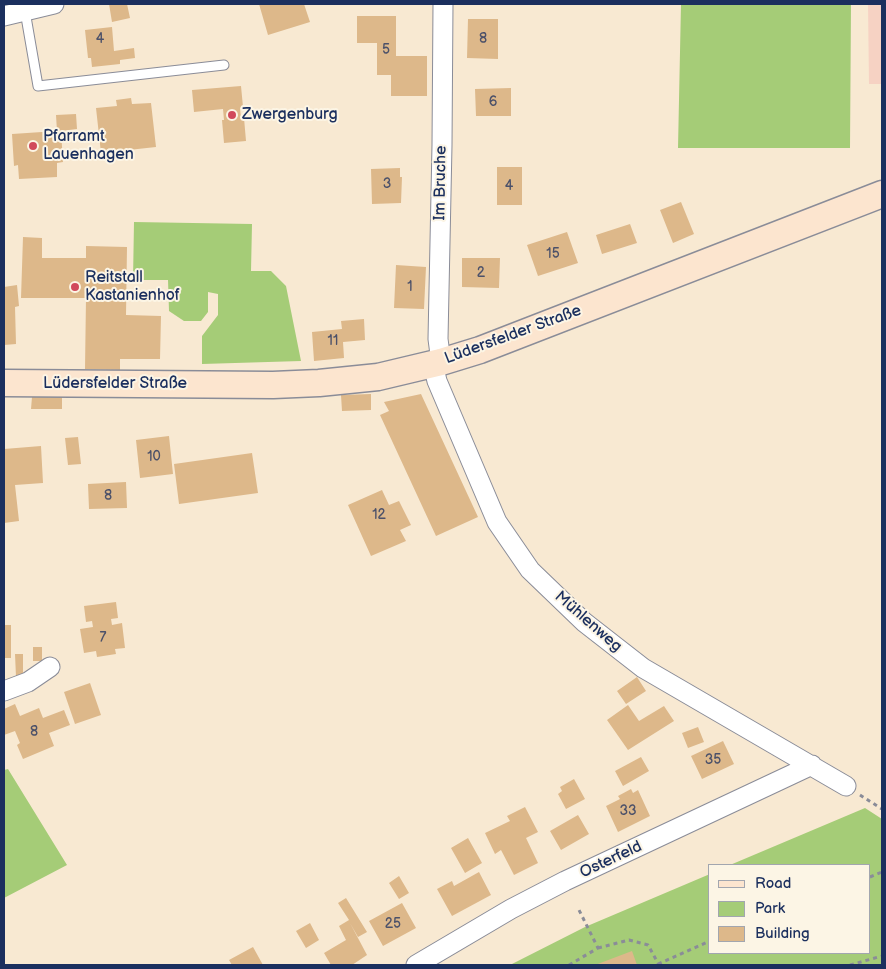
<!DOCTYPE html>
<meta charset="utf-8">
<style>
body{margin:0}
#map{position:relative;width:886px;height:969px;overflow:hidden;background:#f8e9d2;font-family:"Balsamiq Sans",sans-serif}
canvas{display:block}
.frame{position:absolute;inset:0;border:5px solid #1b2f5e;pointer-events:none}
.legend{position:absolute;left:708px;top:864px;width:162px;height:90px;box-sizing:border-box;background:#fcf5e5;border:1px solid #a2a6af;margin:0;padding:6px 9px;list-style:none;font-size:15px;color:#1b2f5e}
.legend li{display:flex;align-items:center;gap:10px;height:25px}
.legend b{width:25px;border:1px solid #a2a6af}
</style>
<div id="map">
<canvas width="886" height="969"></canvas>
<div class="frame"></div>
<ul class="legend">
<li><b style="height:6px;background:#fce5cf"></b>Road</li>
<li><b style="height:14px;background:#a5cc77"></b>Park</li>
<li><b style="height:14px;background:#ddb88a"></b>Building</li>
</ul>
</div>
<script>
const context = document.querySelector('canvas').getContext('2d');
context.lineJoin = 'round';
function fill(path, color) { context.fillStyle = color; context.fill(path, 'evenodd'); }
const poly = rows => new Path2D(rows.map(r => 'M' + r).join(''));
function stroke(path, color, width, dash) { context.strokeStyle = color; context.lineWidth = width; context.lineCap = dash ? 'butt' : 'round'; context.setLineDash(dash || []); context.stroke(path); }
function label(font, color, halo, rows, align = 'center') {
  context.font = font + ' "Balsamiq Sans",sans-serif'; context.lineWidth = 4; context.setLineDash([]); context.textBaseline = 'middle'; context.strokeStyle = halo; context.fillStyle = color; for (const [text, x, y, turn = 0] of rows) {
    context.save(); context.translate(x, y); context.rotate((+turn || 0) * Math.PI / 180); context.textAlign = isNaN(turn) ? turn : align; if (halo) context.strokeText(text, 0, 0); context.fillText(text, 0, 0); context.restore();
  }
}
fill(poly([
 [868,4,882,4,882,84,869,84]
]), '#f6d2c3');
fill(poly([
 [681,4,851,4,850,148,678,148],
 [134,222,252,224,251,271,271,271,286,286,301,361,202,364,202,336,218,315,218,294,208,292,208,312,201,321,184,321,169,311,168,280,133,280],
 [8,769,67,865,4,898,4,770],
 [865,808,882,819,882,965,510,965,585,927,710,874,710,953,870,953,870,865,730,865]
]), '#a5cc77');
fill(poly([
 [109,4,127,4,130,18,112,22],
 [259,4,304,4,310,22,268,35],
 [357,16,396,16,396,56,427,56,427,96,391,96,391,75,377,75,377,43,357,43],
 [468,19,498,19,498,59,467,58],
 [112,27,114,51,134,48,135,58,120,60,120,64,92,67,91,58,88,58,85,30],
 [241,86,243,107,240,108,241,118,244,118,246,141,224,143,222,120,224,120,223,109,194,112,192,90],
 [511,88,511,116,476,116,475,89],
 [131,98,132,104,151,103,156,147,101,153,96,108,117,106,116,100],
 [76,114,77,129,61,131,63,162,57,163,57,177,19,179,18,165,14,166,12,134,57,131,56,115],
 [497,167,522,167,522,205,497,205],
 [400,168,400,177,402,177,401,203,372,204,371,169],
 [681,202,694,234,673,243,660,210],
 [630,224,637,243,602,254,596,235],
 [567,232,578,263,538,276,527,245],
 [23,237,42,238,42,258,86,258,86,246,127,247,126,315,161,316,160,359,120,359,120,370,85,369,86,298,21,298],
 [462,258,500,258,499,288,462,287],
 [396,265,426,267,424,309,394,308],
 [17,285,19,306,15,307,16,344,4,345,4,287],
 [364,319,365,340,343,342,344,358,314,361,312,332,342,329,341,321],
 [371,394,371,410,342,411,341,395],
 [421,394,478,517,436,536,380,415,389,411,384,402],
 [32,397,62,397,62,409,31,409],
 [169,436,173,474,140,478,136,440],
 [78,437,81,464,68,465,65,438],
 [41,446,43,483,15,485,19,521,4,523,4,449],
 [252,453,258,493,179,504,174,464],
 [126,482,127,508,89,509,88,484],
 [382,490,389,505,399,501,411,525,400,530,406,541,371,556,348,505],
 [116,602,118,618,111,619,112,625,122,623,125,648,115,649,116,654,97,657,96,651,84,653,80,629,93,627,92,621,86,622,84,606],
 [4,625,11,625,11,658,4,658],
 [33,647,42,647,42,661,33,661],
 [15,654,23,654,23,677,16,677],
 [637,677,646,691,626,704,617,691],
 [90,683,101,715,75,724,64,692],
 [15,704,20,716,39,708,43,718,64,710,70,725,49,733,54,746,23,759,17,745,20,743,15,731,4,735,4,709],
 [628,705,639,721,664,706,674,721,628,750,607,720],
 [698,727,704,742,688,748,682,733],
 [723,741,734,764,702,779,691,756],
 [641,757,649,771,623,786,615,771],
 [574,779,585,799,566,809,558,794,562,791,560,787],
 [631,789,633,793,638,790,650,816,618,832,606,806,620,799,618,796],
 [525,807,538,832,526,838,538,863,514,875,501,850,495,854,485,833,510,821,507,816],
 [578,815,589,834,561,850,550,831],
 [468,838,482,863,465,873,451,848],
 [479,872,491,895,452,916,437,889,452,881,454,886],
 [399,876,409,893,399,899,389,883],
 [346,898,367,932,358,937,350,923,367,955,352,965,331,965,324,953,346,940,339,926,349,920,338,903],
 [402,903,416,928,383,946,369,921],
 [310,923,319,940,306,948,296,931],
 [253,947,263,965,232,965,229,960],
 [632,951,637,965,595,965]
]), '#ddb88a');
const lane = poly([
 [25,11,38,86,224,65]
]);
const street = poly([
 [4,16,54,4],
 [441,362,438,339,442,145,443,4],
 [433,364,437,381,497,522,530,570,584,622,643,668,846,786],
 [4,691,28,682,50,667],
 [416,965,511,909,565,881,812,765]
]);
const secondary = poly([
 [4,383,273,385,319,383,378,377,441,362,480,350,882,194]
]);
stroke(lane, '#8a8c98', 11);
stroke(street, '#8a8c98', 21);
stroke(secondary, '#8a8c98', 29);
stroke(poly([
 [860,795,882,809],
 [870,877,882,872],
 [598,948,629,940,648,945,659,965],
 [658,964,710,941],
 [569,965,598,948,578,908],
 [850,965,882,956]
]), '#8a8c98', 3, [4, 4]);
stroke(lane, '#fff', 9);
stroke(street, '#fff', 19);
stroke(secondary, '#fce5cf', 26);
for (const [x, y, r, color] of [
 [232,115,5,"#d1495b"],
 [33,146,5,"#d1495b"],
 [75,287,5,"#d1495b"]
]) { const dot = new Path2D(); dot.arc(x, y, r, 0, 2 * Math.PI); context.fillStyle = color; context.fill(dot); stroke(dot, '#fcf5e5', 2); }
label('14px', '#4c5169', null, [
 ["4",100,39],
 ["8",483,39],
 ["5",386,50],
 ["6",493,102],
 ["3",387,184],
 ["4",509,186],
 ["15",553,254],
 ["2",481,273],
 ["1",410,287],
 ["11",333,341],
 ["10",154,457],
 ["8",108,496],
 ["12",379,515],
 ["7",103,638],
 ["8",34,732],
 ["35",713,760],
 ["33",628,811],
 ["25",393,924]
]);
label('16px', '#1b2f5e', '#fcf5e5', [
 ["Zwergenburg",242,115],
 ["Pfarramt",43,137],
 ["Lauenhagen",43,155],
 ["Reitstall",85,278],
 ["Kastanienhof",85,296]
], 'left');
label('16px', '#1b2f5e', '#fcf5e5', [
 ["Im Bruche",441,183,-89],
 ["Lüdersfelder Straße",513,335,-20],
 ["Lüdersfelder Straße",115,384],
 ["Mühlenweg",588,622,41],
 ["Osterfeld",611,860,-25]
]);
</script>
